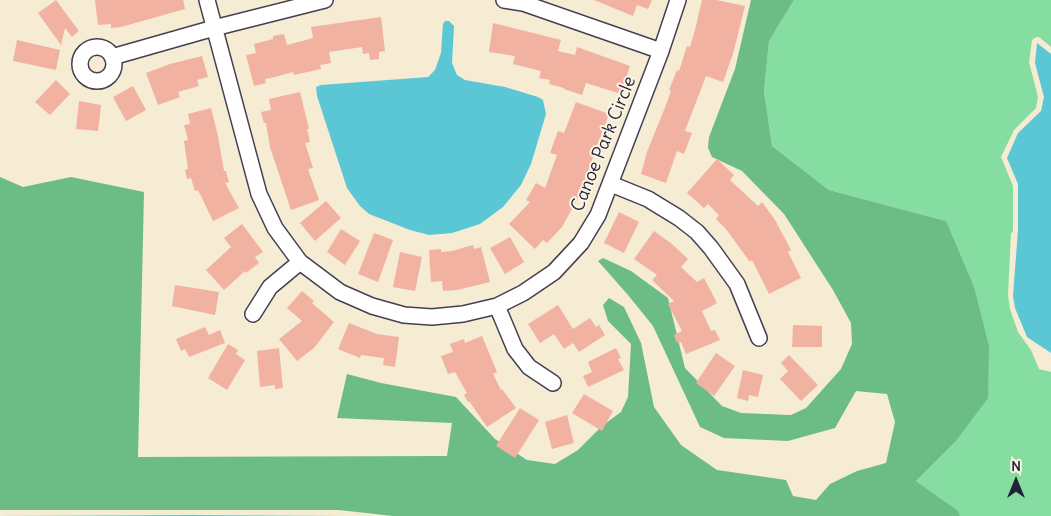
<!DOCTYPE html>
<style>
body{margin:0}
#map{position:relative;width:1051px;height:516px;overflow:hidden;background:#f6ebd3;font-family:Delius,sans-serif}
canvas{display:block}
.north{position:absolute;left:991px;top:456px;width:50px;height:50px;-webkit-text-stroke:4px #fcf5e5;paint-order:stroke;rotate:0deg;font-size:14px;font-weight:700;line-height:20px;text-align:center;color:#22223b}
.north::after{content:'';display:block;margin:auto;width:18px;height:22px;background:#22223b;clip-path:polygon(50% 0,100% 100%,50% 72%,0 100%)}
</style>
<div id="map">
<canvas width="1051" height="516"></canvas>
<div class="north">N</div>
</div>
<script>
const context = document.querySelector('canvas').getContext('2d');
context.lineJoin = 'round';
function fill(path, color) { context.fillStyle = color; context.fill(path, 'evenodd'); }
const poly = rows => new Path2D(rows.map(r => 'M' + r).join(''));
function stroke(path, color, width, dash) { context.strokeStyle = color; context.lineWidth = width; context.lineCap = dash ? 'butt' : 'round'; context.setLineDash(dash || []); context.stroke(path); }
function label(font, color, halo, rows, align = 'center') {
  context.font = font + ' Delius,sans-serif'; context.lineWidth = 4; context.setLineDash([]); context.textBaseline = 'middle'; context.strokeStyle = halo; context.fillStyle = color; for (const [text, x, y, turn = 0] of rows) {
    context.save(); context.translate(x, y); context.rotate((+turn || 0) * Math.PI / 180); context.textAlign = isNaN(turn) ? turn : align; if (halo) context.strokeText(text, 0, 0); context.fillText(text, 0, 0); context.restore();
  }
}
fill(poly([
 [794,0,1051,0,1051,47,1039,37,1036,37,1032,40,1029,62,1038,97,1036,108,1014,130,1001,157,1013,186,1013,232,1011,233,1008,295,1010,309,1018,332,1031,350,1039,369,1051,372,1051,516,960,516,957,511,916,481,955,442,946,221,829,190,772,146,764,91,769,41]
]), '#86dda1');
fill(poly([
 [751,0,794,0,769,41,764,91,772,146,829,190,946,221,974,287,989,346,988,398,955,442,916,481,958,511,960,516,393,516,339,510,0,510,0,177,23,187,71,177,144,192,138,457,447,456,452,423,337,418,347,374,381,383,456,397,495,439,527,460,555,464,578,450,602,426,621,412,628,397,631,344,608,321,603,305,609,298,624,307,641,343,654,407,681,445,717,470,786,480,793,496,816,500,830,484,857,471,886,463,895,422,887,394,856,391,835,428,788,441,724,438,700,427,653,326,628,295,598,261,603,258,631,271,668,298,685,368,722,406,741,413,791,415,806,408,841,369,852,344,851,323,833,290,784,214,742,171,712,157,708,148,709,137,735,69]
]), '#6cbc87');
fill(poly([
 [445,21,449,21,454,26,452,63,457,75,465,80,505,87,538,97,543,100,546,114,531,164,521,185,503,207,480,224,452,233,429,235,410,230,369,214,360,206,347,188,317,96,316,87,321,85,428,77,435,70,441,53,443,24],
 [1037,43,1051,54,1051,353,1027,337,1015,308,1013,296,1018,230,1018,184,1007,158,1018,133,1041,111,1044,97,1035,63],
 [193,515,341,516,0,516]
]), '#5bc7d4');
fill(poly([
 [56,0,79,31,72,37,65,28,61,45,38,13],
 [95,0,183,0,185,9,121,27,111,28,111,24,98,25],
 [594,0,652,0,648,9,637,5,633,16],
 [702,0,716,0,745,6,733,54,723,82,706,76,685,131,692,133,684,154,677,151,666,183,641,174,647,152,666,105,671,91,669,90,677,70,679,71,687,46,690,47,695,30],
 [381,17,385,51,379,52,379,59,370,60,369,53,363,54,362,47,329,52,331,63,320,65,321,69,294,75,293,72,275,77,265,79,266,83,254,86,246,55,256,53,254,44,273,39,273,36,284,34,287,45,313,38,311,27],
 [493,23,561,40,558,51,575,55,577,47,630,66,621,94,586,83,582,95,564,89,564,88,549,84,550,80,539,78,541,71,513,64,515,56,489,52],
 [17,40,60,50,56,70,13,61],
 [202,56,208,77,197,80,199,86,178,92,180,97,158,105,146,73,170,64],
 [56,80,70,94,50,115,35,102],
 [133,86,146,110,126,121,113,97],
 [300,92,309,129,307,129,310,142,305,143,313,168,308,169,319,200,291,210,270,147,266,123,264,123,261,112,271,110,269,99],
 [79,101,101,105,98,131,76,129],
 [576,102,609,114,578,198,562,227,547,243,543,240,535,249,509,224,530,202,526,200,536,183,545,188,557,155,550,153,558,131,564,133],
 [211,108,218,136,224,171,226,171,229,182,225,183,239,208,213,221,198,190,195,191,191,178,187,179,185,170,188,169,184,141,188,140,184,125,190,124,188,114],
 [717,159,734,175,730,180,758,206,762,202,775,220,791,250,788,252,801,278,769,294,752,260,750,262,726,229,716,219,719,215,708,204,704,208,687,193],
 [326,201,341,218,315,241,300,223],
 [619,212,639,222,624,253,604,243],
 [242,224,263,252,255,257,259,263,246,273,245,271,224,290,206,270,231,247,224,238],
 [341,229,360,241,345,265,327,252],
 [654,231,672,244,688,259,681,267,697,282,704,278,717,303,702,311,711,331,715,330,720,340,686,354,681,342,677,343,674,335,682,331,668,304,674,301,652,280,657,275,634,259],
 [374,233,393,240,378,282,358,274],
 [510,237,524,262,505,274,490,248],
 [473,245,474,249,481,247,490,282,457,290,443,291,442,281,431,282,429,250,441,249,441,252,452,251],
 [400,252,422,257,415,291,393,287],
 [175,285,219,292,215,315,172,306],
 [302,291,314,301,312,303,334,322,314,348,297,361,279,339,302,321,287,308],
 [558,305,573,329,590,318,596,327,599,325,605,335,579,352,573,343,564,349,554,334,540,343,528,324],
 [349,323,377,334,399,337,395,367,383,365,384,358,361,355,360,358,338,349],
 [793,325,822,326,822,347,792,347],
 [205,327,209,335,220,330,225,343,189,357,185,349,181,351,176,339],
 [482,336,497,372,493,374,501,390,502,389,516,408,487,427,469,401,468,402,464,395,467,393,455,372,448,374,441,356,453,352,450,344,464,339,465,343],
 [228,344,238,350,236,354,245,360,227,390,208,378],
 [279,348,283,388,275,389,275,385,260,387,257,351],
 [616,348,621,358,618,359,624,370,588,387,583,376,592,372,588,362],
 [716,353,735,366,714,396,696,383],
 [789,355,818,385,801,401,780,379,788,371,781,363],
 [743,370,763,375,758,397,749,395,748,401,737,398],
 [584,394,613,411,602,431,572,413],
 [520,408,539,420,515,458,496,446],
 [567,415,574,443,552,449,545,422]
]), '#f1b2a1');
const minor = poly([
 [207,0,259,194,275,228,300,262,340,292,372,306,404,315,432,317,463,314,497,306,523,293,554,272,581,243,598,215,661,51,678,0],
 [504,0,523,3,661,51],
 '80 64a17 17 0 1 1 34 0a17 17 0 1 1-34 0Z',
 [112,57,214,28,325,0],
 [611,184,648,199,679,218,697,232,711,248,737,284,759,338],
 [497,306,515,349,529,367,553,383],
 [253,314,270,287,300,262]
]);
stroke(minor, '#424052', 18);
stroke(minor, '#fff', 15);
label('18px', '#22223b', '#fcf5e5', [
 ["Canoe Park Circle",604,144,-68]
]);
</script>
